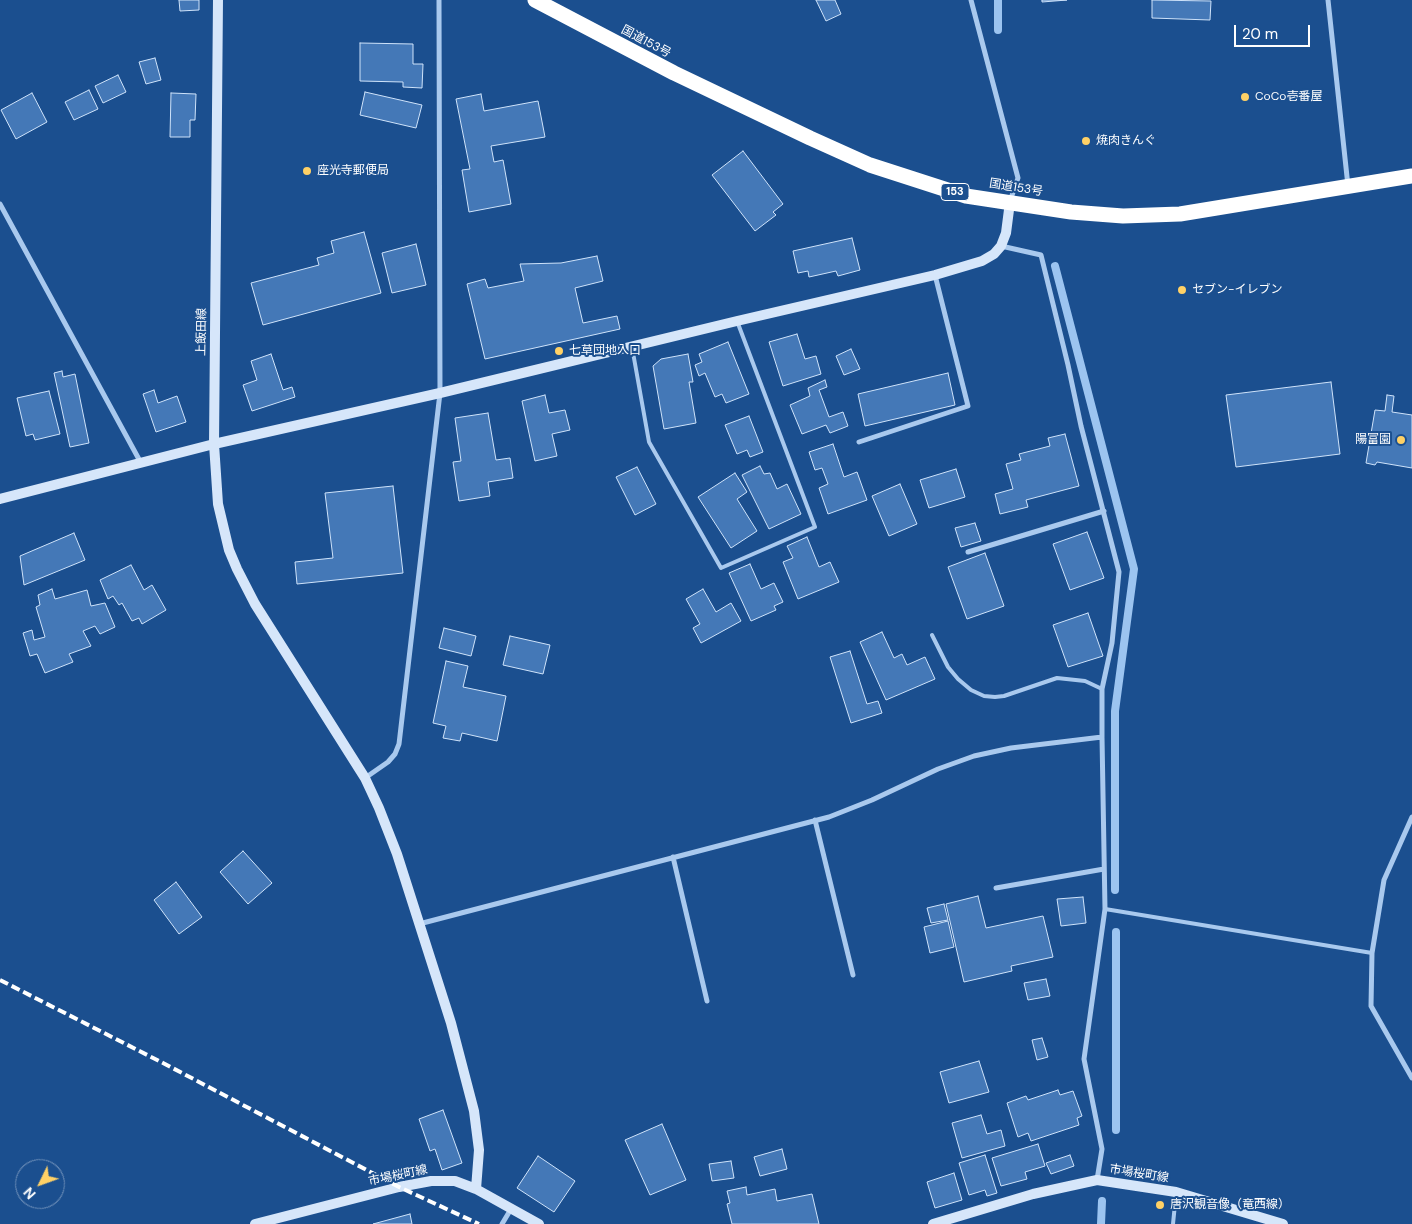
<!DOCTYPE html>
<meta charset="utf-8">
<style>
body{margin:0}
#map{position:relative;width:1412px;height:1224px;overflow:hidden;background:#1b4f8f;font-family:"DM Sans",sans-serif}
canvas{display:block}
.north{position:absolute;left:15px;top:1159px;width:50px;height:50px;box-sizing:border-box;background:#1b4f8f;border:1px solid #7695bc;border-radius:50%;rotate:228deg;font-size:14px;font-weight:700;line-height:20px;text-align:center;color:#fff}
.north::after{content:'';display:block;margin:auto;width:18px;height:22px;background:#ffd166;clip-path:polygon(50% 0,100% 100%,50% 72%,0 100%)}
.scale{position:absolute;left:1234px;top:25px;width:76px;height:22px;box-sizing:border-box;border:2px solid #fff;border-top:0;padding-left:6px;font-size:15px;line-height:18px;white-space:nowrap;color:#fff;-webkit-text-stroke:4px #1b4f8f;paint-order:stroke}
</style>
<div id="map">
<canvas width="1412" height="1224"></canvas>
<div class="north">N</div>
<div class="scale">20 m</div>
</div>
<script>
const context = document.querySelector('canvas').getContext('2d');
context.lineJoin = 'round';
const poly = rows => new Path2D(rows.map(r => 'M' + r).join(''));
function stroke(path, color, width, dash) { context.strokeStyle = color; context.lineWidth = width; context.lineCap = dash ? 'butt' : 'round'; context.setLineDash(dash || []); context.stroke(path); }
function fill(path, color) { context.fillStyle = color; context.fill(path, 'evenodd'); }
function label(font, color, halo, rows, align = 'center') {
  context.font = font + ' "DM Sans","Noto Sans JP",sans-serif'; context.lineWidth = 4; context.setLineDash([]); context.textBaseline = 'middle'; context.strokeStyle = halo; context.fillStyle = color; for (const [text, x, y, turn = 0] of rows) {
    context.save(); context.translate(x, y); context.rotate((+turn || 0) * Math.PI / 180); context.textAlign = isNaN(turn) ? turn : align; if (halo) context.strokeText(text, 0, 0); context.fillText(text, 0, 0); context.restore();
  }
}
stroke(poly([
 [998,0,998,30],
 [1055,266,1134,569,1115,711,1115,890],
 [1116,932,1116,1130],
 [1101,1224,1102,1201]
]), '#9cc4f0', 8);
const building = poly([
 [179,0,199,0,199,10,180,11,179,0],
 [816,0,835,0,841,14,826,21,816,0],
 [1042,0,1067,0,1042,2,1042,0],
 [1152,0,1211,1,1210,20,1152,18,1152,0],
 [360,43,413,44,413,64,423,64,422,88,403,87,403,82,360,81,360,43],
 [155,58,161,80,146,84,139,62,155,58],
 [118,75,126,92,103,103,95,86,118,75],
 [89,90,98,109,74,120,65,102,89,90],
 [365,92,422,105,416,128,360,115,365,92],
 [32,93,47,122,16,139,1,110,32,93],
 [171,93,196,94,195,120,190,120,190,137,170,137,171,93],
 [481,94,484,111,538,101,545,137,491,146,494,162,503,160,511,204,469,212,462,170,470,169,456,99,481,94],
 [743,151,783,204,773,212,776,215,755,231,712,175,743,151],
 [364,232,381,293,263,325,251,283,319,265,317,258,334,253,331,241,364,232],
 [852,238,860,270,838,276,836,271,809,277,808,271,798,273,793,251,852,238],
 [416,244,426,285,392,293,382,253,416,244],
 [597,256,603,281,575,288,583,323,617,316,620,329,485,359,467,284,485,279,488,288,524,281,520,264,561,263,597,256],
 [797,334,805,359,816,356,821,374,783,386,769,342,797,334],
 [728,342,749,394,726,403,722,394,715,397,705,373,699,376,695,365,702,362,699,354,728,342],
 [851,349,860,369,844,375,836,356,851,349],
 [271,354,283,390,292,387,295,397,252,411,243,385,257,380,251,361,271,354],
 [688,354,693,382,689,382,696,423,664,429,653,366,661,359,688,354],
 [62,371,63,377,75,374,89,443,70,447,54,373,62,371],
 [948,373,955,405,865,426,858,394,948,373],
 [825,380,827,387,819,390,829,417,843,412,848,426,830,433,826,425,802,434,790,405,810,396,808,388,825,380],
 [1331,382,1340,454,1236,467,1226,395,1331,382],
 [154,390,158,403,177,396,186,422,156,432,143,394,154,390],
 [49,391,60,434,35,440,33,434,26,436,17,398,49,391],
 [545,395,549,413,565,410,570,430,552,434,557,456,535,461,522,401,545,395],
 [1387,395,1394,396,1392,412,1412,415,1412,468,1377,462,1375,465,1366,463,1375,410,1385,411,1387,395],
 [488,413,496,460,510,458,513,478,488,482,490,496,459,501,453,462,461,461,455,418,488,413],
 [749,416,763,452,750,457,747,450,737,454,725,425,749,416],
 [1065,434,1079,486,1026,500,1028,507,1000,514,995,494,1013,489,1006,464,1021,460,1019,454,1050,446,1048,438,1065,434],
 [833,444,844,477,857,472,867,500,828,514,819,488,828,484,822,468,815,470,809,452,833,444],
 [760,466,764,474,770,473,777,489,787,484,801,514,769,529,742,475,760,466],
 [637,467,656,504,635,515,616,477,637,467],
 [956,469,965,497,929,508,920,480,956,469],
 [735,473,747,492,737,499,757,531,731,548,698,497,735,473],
 [900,484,917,524,889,536,872,496,900,484],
 [393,486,403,573,297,584,295,562,333,558,325,493,393,486],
 [975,523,981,541,961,547,955,528,975,523],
 [1087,532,1104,578,1070,590,1053,544,1087,532],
 [74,533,85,560,24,585,20,556,74,533],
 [807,537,819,567,830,562,839,582,798,599,783,562,793,558,787,546,807,537],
 [985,553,1004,606,967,619,948,567,985,553],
 [750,564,761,589,774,583,783,602,774,606,776,610,751,621,729,573,750,564],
 [131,565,144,590,152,585,166,610,142,624,139,618,132,621,122,603,119,605,113,596,108,599,100,580,131,565],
 [52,589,55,599,87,590,91,606,105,603,115,627,100,634,95,626,83,631,91,646,69,654,73,662,45,673,37,654,30,656,23,633,32,630,34,640,45,637,36,607,40,605,38,595,52,589],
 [703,589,716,612,731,603,741,621,701,643,693,628,700,624,686,599,703,589],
 [1088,613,1103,656,1068,667,1053,625,1088,613],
 [444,628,476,636,471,656,439,648,444,628],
 [882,632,894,658,902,654,907,665,925,657,935,679,886,700,860,642,882,632],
 [510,636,550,645,543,674,503,665,510,636],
 [850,651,867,704,878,701,882,713,851,723,830,657,850,651],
 [446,661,468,666,463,687,506,696,497,741,462,733,460,741,443,738,446,726,433,723,446,661],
 [243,851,272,883,248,904,220,872,243,851],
 [176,882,202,917,179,934,154,900,176,882],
 [978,896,986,928,1043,916,1053,957,1011,966,1012,971,964,982,946,904,978,896],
 [1083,897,1086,923,1061,926,1057,899,1083,897],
 [944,904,948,920,931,923,927,908,944,904],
 [948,921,954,947,930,953,924,927,948,921],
 [1046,979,1050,996,1028,1000,1024,983,1046,979],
 [1042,1038,1048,1057,1037,1060,1032,1040,1042,1038],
 [979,1061,989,1092,949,1103,940,1072,979,1061],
 [1058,1090,1060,1095,1073,1091,1082,1116,1077,1118,1079,1125,1031,1141,1028,1133,1018,1137,1007,1103,1026,1096,1028,1100,1058,1090],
 [443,1110,462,1163,442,1170,435,1149,430,1151,419,1119,443,1110],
 [981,1115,987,1134,1001,1130,1005,1146,962,1158,952,1123,981,1115],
 [662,1124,686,1180,650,1195,625,1140,662,1124],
 [1038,1144,1045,1166,1025,1172,1027,1179,1001,1186,992,1158,1038,1144],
 [782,1149,787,1169,760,1176,754,1157,782,1149],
 [985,1155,997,1193,987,1196,985,1190,969,1195,959,1163,985,1155],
 [1070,1155,1074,1166,1051,1174,1046,1163,1070,1155],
 [538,1156,575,1181,554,1212,517,1188,538,1156],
 [731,1161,734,1178,712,1181,709,1164,731,1161],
 [954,1173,962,1200,935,1208,927,1182,954,1173],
 [746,1187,747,1195,775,1189,777,1201,812,1194,819,1224,732,1224,727,1204,730,1203,727,1191,746,1187],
 [410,1214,412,1224,373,1224,410,1214]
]);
fill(building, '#4478b7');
stroke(building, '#cfe3fa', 1);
stroke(poly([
 [632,347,649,442,721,568,815,527,737,321],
 [932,635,948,667,958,679,971,690,984,696,995,697,1004,696,1057,678,1085,681,1102,689],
 [1105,909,1372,953],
 [1173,1224,1176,1194]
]), '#a9c9ee', 4);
stroke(poly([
 [971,0,1018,178,1010,201],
 [1328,0,1348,186],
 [0,204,141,463],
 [1001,246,1041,255,1068,365,1081,426,1119,572,1112,643,1102,689,1102,737,1105,909,1084,1059,1102,1149,1097,1180],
 [859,442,968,406,935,275],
 [968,552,1104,511],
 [365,778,388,762,395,754,399,744,440,393,439,0],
 [1412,817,1384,880,1372,953,1371,1006,1412,1078],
 [815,820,853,975],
 [673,857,707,1001],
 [996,888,1104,869],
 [419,924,829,817,872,800,938,769,974,756,1011,748,1102,737],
 [502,1224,511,1209]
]), '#a9c9ee', 5);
stroke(poly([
 [0,499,214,444,218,0],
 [476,1189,479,1150,474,1111,451,1023,397,854,379,808,365,778,255,604,237,569,229,550,218,504,214,444,440,393,737,321,935,275,982,261,994,254,1001,246,1006,233,1010,202],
 [255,1224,399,1187,431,1181,455,1181,476,1189,539,1224],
 [933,1224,1033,1194,1097,1180,1176,1192,1283,1224]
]), '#d6e6fa', 10);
stroke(poly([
 [535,0,674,73,810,138,870,165,966,196,1071,212,1123,216,1180,214,1412,176]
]), '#fff', 15);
stroke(poly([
 [0,980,163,1063,399,1187,479,1224]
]), '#fff', 4, [9, 4]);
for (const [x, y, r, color] of [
 [1245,97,5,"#ffd166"],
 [1086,141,5,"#ffd166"],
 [307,171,5,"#ffd166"],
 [1182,290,5,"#ffd166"],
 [559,351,5,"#ffd166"],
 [1401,440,5,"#ffd166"],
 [1160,1205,5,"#ffd166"]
]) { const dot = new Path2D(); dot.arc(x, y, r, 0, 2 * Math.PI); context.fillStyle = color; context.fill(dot); stroke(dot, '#1b4f8f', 2); }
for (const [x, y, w] of [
 [955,192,28]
]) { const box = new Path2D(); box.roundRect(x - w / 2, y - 8.5, w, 17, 4); context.fillStyle = '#1b4f8f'; context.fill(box); stroke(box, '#fff', 1); }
label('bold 11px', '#fff', null, [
 ["153",955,192]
]);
label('12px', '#fff', '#1b4f8f', [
 ["国道153号",646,42,28],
 ["国道153号",1016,188,9],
 ["上飯田線",202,332,-89],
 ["市場桜町線",1139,1174,9],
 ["市場桜町線",398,1176,-12]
]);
label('12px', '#fff', '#1b4f8f', [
 ["CoCo壱番屋",1255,97],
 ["焼肉きんぐ",1096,141],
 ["座光寺郵便局",317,171],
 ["セブン-イレブン",1192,290],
 ["七草団地入口",569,351],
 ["陽富園",1391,440,"right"],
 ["唐沢観音像（竜西線）",1170,1205]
], 'left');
</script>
